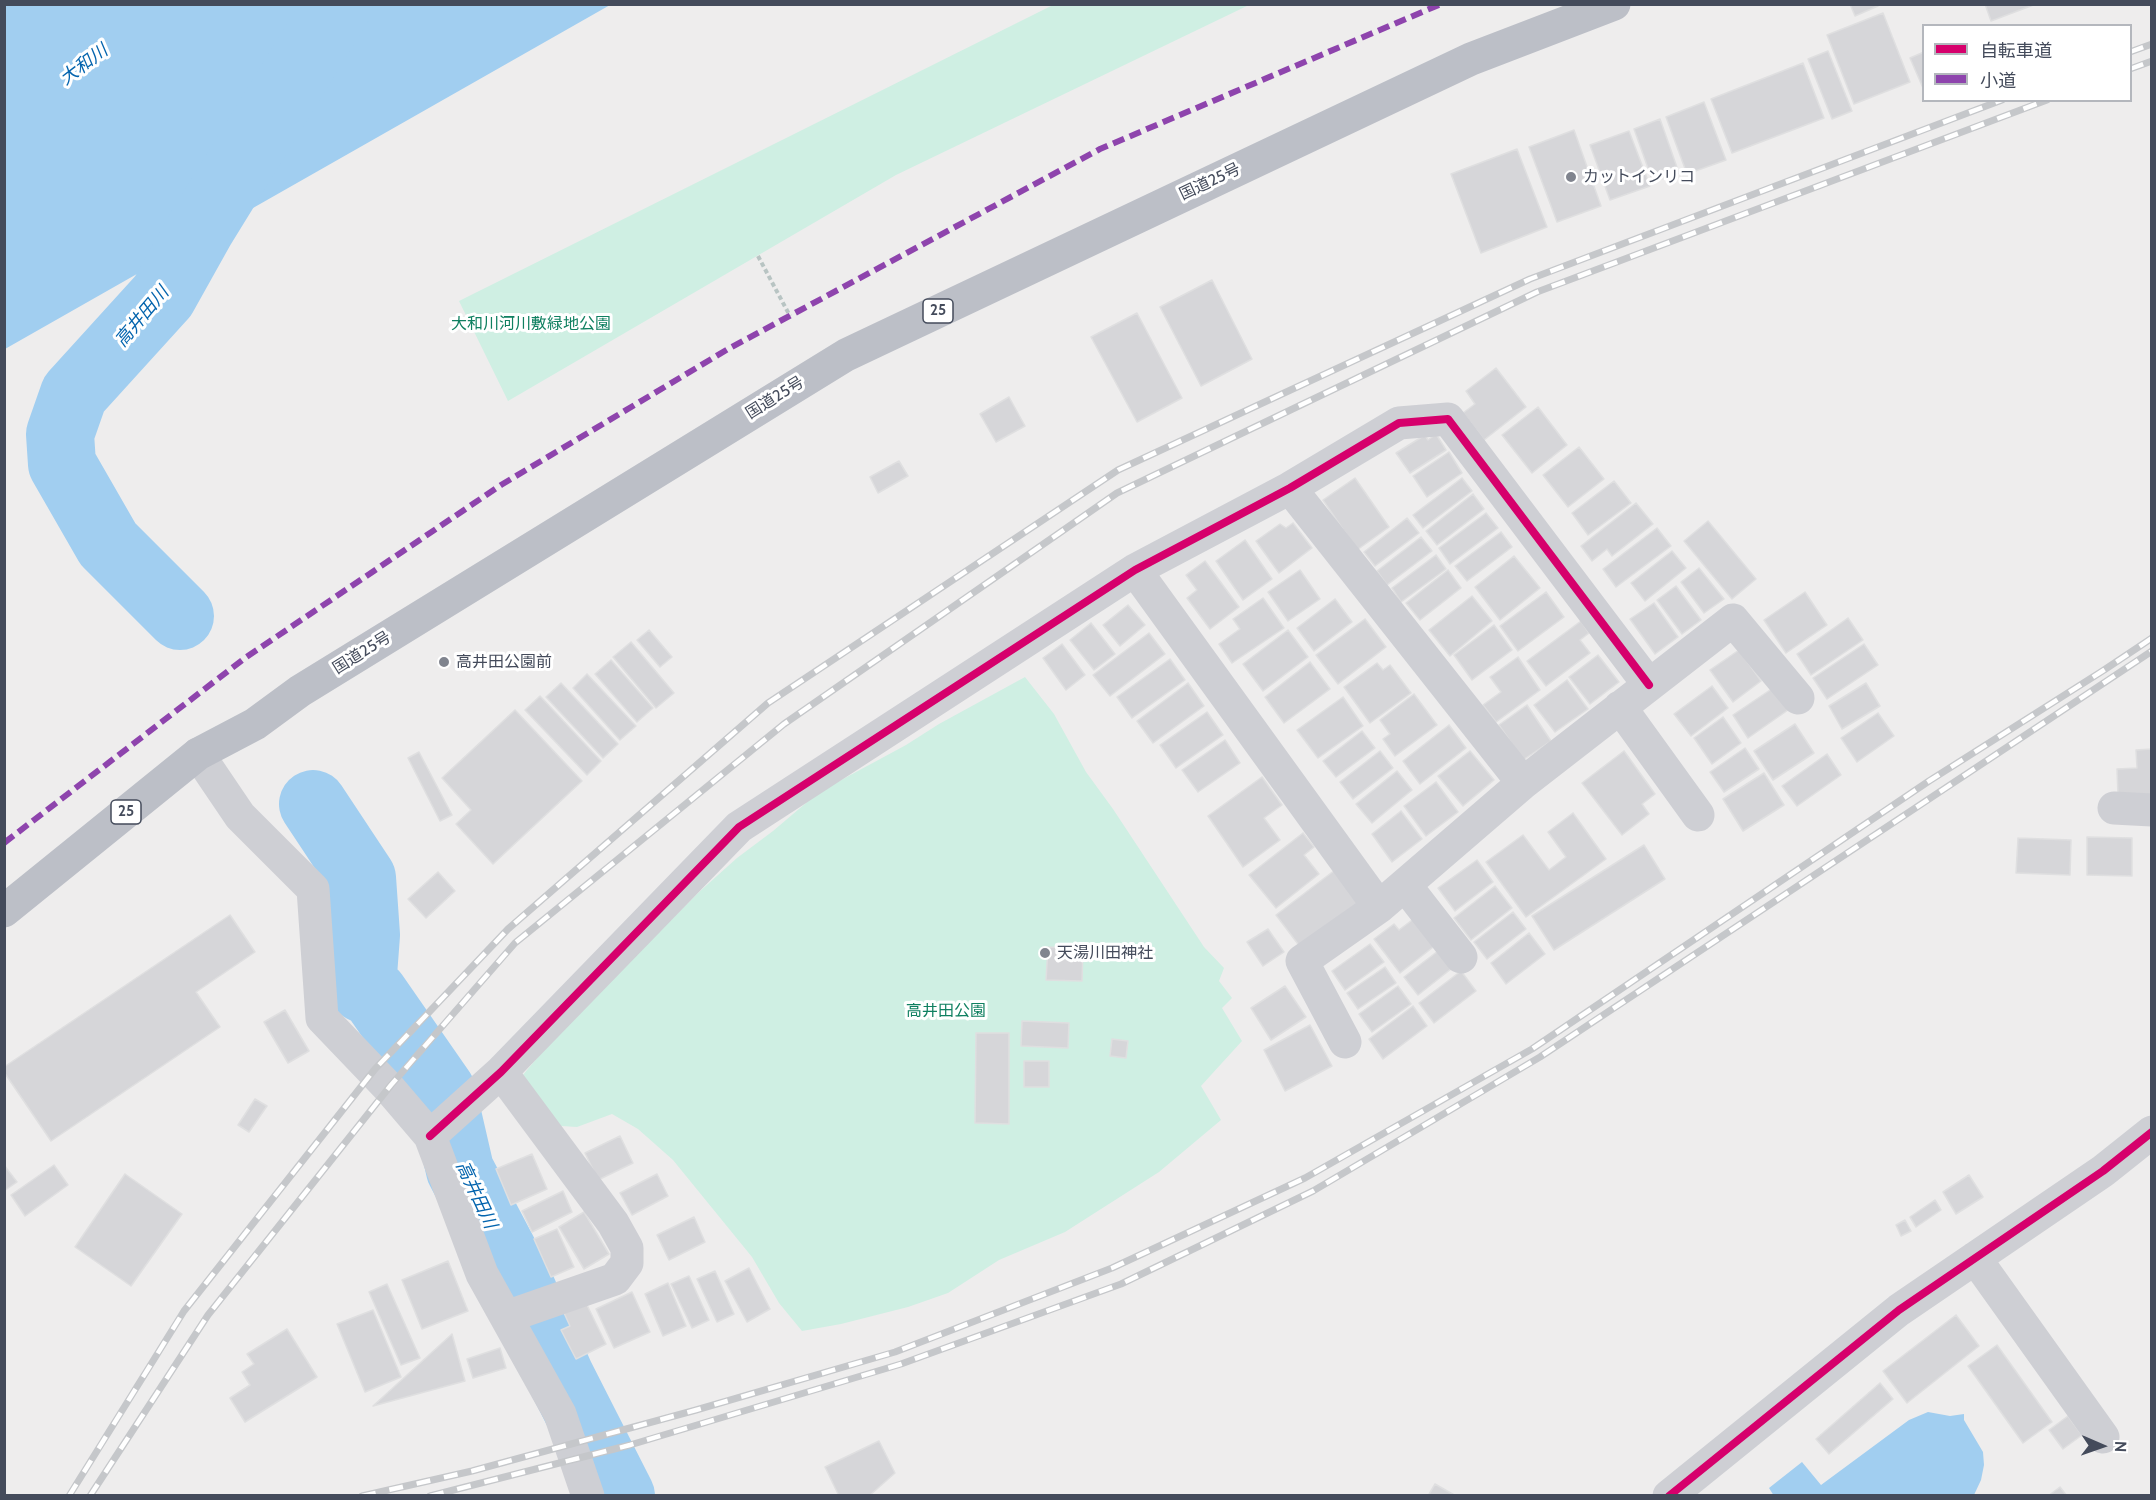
<!DOCTYPE html>
<meta charset="utf-8">
<style>
body{margin:0}
#map{position:relative;width:2156px;height:1500px;overflow:hidden;background:#eeeded;font-family:Cabin,"Noto Sans JP",sans-serif}
canvas{display:block}
.frame{position:absolute;inset:0;border:6px solid #444b5b;pointer-events:none}
.legend{position:absolute;left:1922px;top:24px;width:210px;height:78px;box-sizing:border-box;background:#fff;border:2px solid #b4b7bd;margin:0;padding:8px 10px;list-style:none;font-size:18px;color:#444b5b}
.legend li{display:flex;align-items:center;gap:12px;height:30px}
.legend b{width:30px;border:2px solid #b4b7bd}
.north{position:absolute;left:2072px;top:1416px;width:60px;height:60px;-webkit-text-stroke:4px #fff;paint-order:stroke;rotate:92deg;font-size:16px;font-weight:700;line-height:24px;text-align:center;color:#444b5b}
.north::after{content:'';display:block;margin:auto;width:21px;height:27px;background:#444b5b;clip-path:polygon(50% 0,100% 100%,50% 72%,0 100%)}
</style>
<div id="map">
<canvas width="2156" height="1500"></canvas>
<div class="frame"></div>
<ul class="legend">
<li><b style="height:8px;background:#d6006c"></b>自転車道</li>
<li><b style="height:8px;background:#8e44ad"></b>小道</li>
</ul>
<div class="north">N</div>
</div>
<script>
const context = document.querySelector('canvas').getContext('2d');
context.lineJoin = 'round';
function fill(path, color) { context.fillStyle = color; context.fill(path, 'evenodd'); }
const poly = rows => new Path2D(rows.map(r => 'M' + r).join(''));
function stroke(path, color, width, dash) { context.strokeStyle = color; context.lineWidth = width; context.lineCap = dash ? 'butt' : 'round'; context.setLineDash(dash || []); context.stroke(path); }
function label(font, color, halo, rows, align = 'center') {
  context.font = font + ' Cabin,"Noto Sans JP",sans-serif'; context.lineWidth = 6; context.setLineDash([]); context.textBaseline = 'middle'; context.strokeStyle = halo; context.fillStyle = color; for (const [text, x, y, turn = 0] of rows) {
    context.save(); context.translate(x, y); context.rotate((+turn || 0) * Math.PI / 180); context.textAlign = isNaN(turn) ? turn : align; if (halo) context.strokeText(text, 0, 0); context.fillText(text, 0, 0); context.restore();
  }
}
fill(poly([
 [1053,5,1249,5,896,175,508,401,459,301],
 [1025,677,1054,714,1086,772,1113,809,1204,947,1224,968,1219,981,1232,998,1222,1008,1242,1041,1201,1086,1221,1120,1159,1172,1065,1232,999,1260,948,1293,908,1307,841,1324,802,1331,779,1303,752,1257,673,1160,638,1129,612,1114,577,1127,561,1126,522,1076,553,1039,698,893,737,858,773,831,819,792,906,745,939,724]
]), '#cfefe3');
fill(poly([
 [5,4,610,4,610,5,5,349],
 [1928,1412,1950,1416,1964,1414,1964,1420,1983,1452,1984,1465,1981,1480,1974,1495,1774,1496,1769,1488,1802,1462,1821,1485,1909,1420]
]), '#a1cef0');
stroke(poly([
 [180,616,108,544,62,464,60,434,74,394,163,296,201,228,339,4],
 [313,804,362,878,366,935,362,988,374,994,442,1092,460,1170,517,1278,560,1376,621,1496]
]), '#a1cef0', 68);
const building = poly([
 [1850,4,1878,4,1878,6,1855,16,1850,4],
 [1985,4,2036,4,1991,21,1985,4],
 [1883,13,1910,82,1854,104,1827,35,1883,13],
 [1828,51,1852,111,1832,119,1808,59,1828,51],
 [1924,52,1924,88,1923,88,1910,58,1924,52],
 [1803,63,1824,118,1732,153,1711,99,1803,63],
 [1704,102,1726,160,1687,174,1666,117,1704,102],
 [1660,119,1679,173,1653,182,1634,129,1660,119],
 [1574,130,1601,206,1557,222,1529,147,1574,130],
 [1629,131,1650,186,1610,200,1590,145,1629,131],
 [1517,149,1547,227,1481,253,1451,174,1517,149],
 [1212,280,1252,359,1201,386,1160,307,1212,280],
 [1137,313,1182,398,1137,422,1091,337,1137,313],
 [1496,368,1526,407,1484,440,1463,413,1475,404,1466,391,1496,368],
 [1009,397,1025,426,996,442,980,414,1009,397],
 [1538,407,1567,445,1532,473,1502,435,1538,407],
 [1436,434,1446,450,1410,473,1396,453,1425,435,1428,440,1436,434],
 [1579,447,1604,479,1568,507,1543,475,1579,447],
 [1449,452,1462,473,1427,497,1413,476,1449,452],
 [899,461,908,476,878,493,870,477,899,461],
 [1355,478,1389,527,1357,550,1323,500,1355,478],
 [1462,478,1472,491,1423,528,1413,515,1462,478],
 [1614,481,1631,503,1588,535,1572,513,1614,481],
 [1473,494,1484,509,1437,545,1426,531,1473,494],
 [1636,503,1653,524,1612,556,1607,549,1592,561,1581,546,1636,503],
 [1486,513,1498,528,1450,564,1439,548,1486,513],
 [1407,518,1419,533,1375,566,1364,552,1407,518],
 [1708,521,1756,579,1732,599,1684,541,1708,521],
 [1293,523,1312,548,1279,573,1256,541,1280,524,1286,528,1293,523],
 [1657,528,1671,546,1616,587,1603,569,1657,528],
 [1501,532,1512,547,1467,581,1455,566,1501,532],
 [1421,537,1432,551,1387,585,1377,571,1421,537],
 [1245,540,1272,579,1243,600,1216,561,1245,540],
 [1672,551,1686,568,1645,601,1631,583,1672,551],
 [1436,555,1446,569,1401,602,1392,588,1436,555],
 [1514,556,1540,588,1500,620,1475,587,1514,556],
 [1205,561,1239,607,1210,629,1187,598,1197,590,1186,575,1205,561],
 [1699,568,1724,599,1704,613,1681,582,1699,568],
 [1300,570,1320,599,1288,621,1268,592,1300,570],
 [1448,570,1461,588,1420,620,1406,603,1448,570],
 [1676,586,1701,620,1682,634,1657,600,1676,586],
 [1546,592,1564,617,1518,651,1500,626,1546,592],
 [1805,592,1827,625,1786,653,1764,620,1805,592],
 [1472,596,1492,621,1450,656,1429,630,1472,596],
 [1263,598,1284,628,1232,663,1219,644,1240,629,1233,619,1263,598],
 [1335,599,1352,622,1314,651,1297,628,1335,599],
 [1654,603,1678,637,1655,654,1630,619,1654,603],
 [1128,605,1145,625,1120,646,1103,625,1128,605],
 [1848,618,1863,640,1811,675,1797,654,1848,618],
 [1365,619,1386,647,1338,684,1316,655,1365,619],
 [1581,621,1589,633,1580,640,1590,653,1546,686,1527,661,1581,621],
 [1091,623,1115,654,1094,670,1070,640,1091,623],
 [1494,625,1512,650,1472,680,1454,655,1494,625],
 [649,630,672,657,660,667,637,640,649,630],
 [1288,630,1308,657,1263,691,1243,664,1288,630],
 [1149,633,1165,654,1110,696,1093,675,1149,633],
 [631,642,674,693,656,708,613,657,631,642],
 [1062,644,1085,675,1066,690,1043,658,1062,644],
 [1864,644,1878,665,1827,699,1813,678,1864,644],
 [1739,650,1761,681,1733,702,1710,670,1739,650],
 [1598,655,1619,682,1590,704,1569,677,1598,655],
 [1518,657,1540,690,1496,722,1483,705,1501,692,1490,677,1518,657],
 [1170,659,1185,680,1132,718,1117,697,1170,659],
 [611,660,653,708,637,722,595,674,611,660],
 [1310,662,1330,689,1284,723,1265,697,1310,662],
 [1377,663,1383,670,1390,665,1411,693,1370,723,1344,687,1377,663],
 [587,674,636,726,620,740,573,688,587,674],
 [1567,680,1588,709,1555,732,1534,705,1567,680],
 [561,683,618,744,603,758,546,697,561,683],
 [1188,683,1204,706,1153,743,1137,721,1188,683],
 [1866,683,1880,706,1842,729,1829,706,1866,683],
 [1712,686,1728,708,1691,736,1674,714,1712,686],
 [1773,688,1788,710,1748,738,1733,715,1773,688],
 [1414,694,1437,725,1395,756,1383,739,1390,734,1380,720,1414,694],
 [540,696,601,761,587,775,525,710,540,696],
 [1343,697,1363,726,1318,758,1297,730,1343,697],
 [1527,705,1551,741,1523,760,1499,725,1527,705],
 [515,710,582,781,493,864,456,824,471,810,442,778,515,710],
 [1207,712,1223,735,1176,768,1160,745,1207,712],
 [1878,713,1894,736,1857,762,1841,738,1878,713],
 [1723,717,1741,743,1712,764,1694,738,1723,717],
 [1795,724,1814,753,1773,780,1754,751,1795,724],
 [1449,725,1466,748,1420,784,1403,761,1449,725],
 [1362,731,1375,748,1336,777,1323,761,1362,731],
 [1225,740,1240,763,1198,792,1182,770,1225,740],
 [1745,748,1759,769,1724,792,1710,772,1745,748],
 [2152,749,2152,795,2118,796,2117,769,2137,768,2136,750,2152,749],
 [1380,751,1393,768,1353,799,1340,782,1380,751],
 [1470,751,1494,780,1463,806,1438,776,1470,751],
 [1624,751,1655,794,1642,804,1649,814,1622,835,1582,783,1624,751],
 [419,752,452,815,440,821,408,758,419,752],
 [1827,754,1841,775,1797,806,1782,786,1827,754],
 [1397,771,1412,790,1372,823,1356,804,1397,771],
 [1764,773,1784,805,1743,831,1723,799,1764,773],
 [1262,777,1282,805,1264,818,1280,840,1243,867,1208,816,1262,777],
 [1436,782,1458,812,1426,836,1404,806,1436,782],
 [1401,811,1422,839,1392,862,1372,834,1401,811],
 [1573,813,1606,859,1526,917,1486,862,1523,835,1549,870,1566,857,1548,832,1573,813],
 [1303,833,1314,847,1304,855,1319,874,1276,908,1249,875,1303,833],
 [2087,837,2132,838,2132,876,2087,875,2087,837],
 [2018,838,2071,840,2070,875,2016,873,2018,838],
 [1644,845,1665,879,1554,950,1532,916,1644,845],
 [1477,860,1493,882,1455,911,1438,888,1477,860],
 [1335,870,1360,904,1301,948,1276,915,1335,870],
 [438,872,455,891,426,918,408,899,438,872],
 [1495,886,1512,908,1471,940,1454,918,1495,886],
 [1513,912,1526,929,1487,959,1474,942,1513,912],
 [230,915,255,952,196,992,220,1027,51,1141,4,1072,4,1067,230,915],
 [1416,917,1437,944,1400,973,1374,939,1394,924,1399,930,1416,917],
 [1268,929,1284,952,1263,966,1247,942,1268,929],
 [1529,933,1545,954,1506,984,1491,963,1529,933],
 [1370,944,1384,962,1345,990,1332,971,1370,944],
 [1048,947,1083,948,1082,981,1046,980,1048,947],
 [1438,951,1451,969,1418,995,1404,977,1438,951],
 [1385,967,1396,983,1358,1009,1347,993,1385,967],
 [1461,971,1476,991,1434,1023,1419,1003,1461,971],
 [1285,986,1306,1017,1271,1040,1251,1008,1285,986],
 [1398,986,1411,1004,1372,1032,1359,1014,1398,986],
 [1413,1006,1427,1026,1383,1059,1369,1039,1413,1006],
 [285,1010,309,1051,288,1063,264,1022,285,1010],
 [1022,1021,1069,1023,1068,1048,1021,1046,1022,1021],
 [1310,1025,1332,1066,1285,1091,1264,1050,1310,1025],
 [976,1033,1009,1033,1009,1124,975,1123,976,1033],
 [1112,1039,1128,1041,1126,1058,1110,1056,1112,1039],
 [1024,1061,1049,1061,1049,1087,1024,1087,1024,1061],
 [255,1099,267,1106,249,1132,238,1125,255,1099],
 [620,1136,633,1163,598,1180,585,1153,620,1136],
 [532,1154,547,1189,511,1205,496,1169,532,1154],
 [4,1165,17,1182,4,1191,4,1165],
 [54,1165,68,1185,25,1216,11,1195,54,1165],
 [125,1174,182,1214,131,1286,75,1247,125,1174],
 [657,1174,668,1196,632,1215,620,1193,657,1174],
 [1969,1175,1983,1197,1956,1214,1943,1192,1969,1175],
 [563,1191,572,1212,532,1232,522,1211,563,1191],
 [1935,1200,1941,1210,1916,1227,1910,1217,1935,1200],
 [584,1212,609,1254,584,1269,559,1227,584,1212],
 [694,1217,705,1242,669,1260,657,1235,694,1217],
 [1905,1220,1911,1231,1901,1236,1896,1225,1905,1220],
 [557,1229,574,1267,551,1277,534,1239,557,1229],
 [448,1261,468,1311,422,1329,402,1280,448,1261],
 [749,1268,770,1309,747,1322,725,1281,749,1268],
 [715,1271,734,1314,717,1322,697,1279,715,1271],
 [689,1276,709,1320,692,1328,671,1284,689,1276],
 [668,1283,686,1326,663,1336,645,1294,668,1283],
 [387,1284,420,1358,401,1365,369,1292,387,1284],
 [632,1292,650,1332,614,1348,596,1309,632,1292],
 [586,1303,606,1344,576,1359,561,1330,570,1326,564,1313,586,1303],
 [373,1310,401,1377,365,1392,337,1324,373,1310],
 [1956,1315,1979,1346,1907,1403,1883,1371,1956,1315],
 [287,1329,317,1377,245,1422,230,1398,250,1385,242,1372,254,1364,247,1354,287,1329],
 [452,1334,465,1381,373,1406,452,1334],
 [1997,1345,2052,1422,2023,1443,1968,1366,1997,1345],
 [500,1348,506,1368,473,1378,467,1359,500,1348],
 [1880,1383,1893,1399,1829,1454,1816,1439,1880,1383],
 [2068,1416,2082,1435,2063,1449,2049,1430,2068,1416],
 [879,1441,895,1473,869,1496,839,1496,825,1467,879,1441],
 [1435,1484,1456,1496,1428,1496,1435,1484],
 [2060,1487,2067,1496,2048,1496,2060,1487]
]);
fill(building, '#d6d6d9');
stroke(building, '#dfdfe0', 1.5);
stroke(poly([
 [758,256,790,316]
]), '#b8c4c3', 4, [4.5, 3]);
stroke(poly([
 [1290,488,1523,783],
 [1135,570,1379,907,1523,783,1733,620,1798,698],
 [1620,707,1698,815],
 [198,754,240,816,313,889,322,1018,389,1088,430,1136,482,1274,560,1414,588,1496],
 [2114,808,2152,810],
 [1405,885,1461,957],
 [1345,1042,1302,961,1379,907],
 [501,1072,613,1223,627,1248,627,1263,615,1279,506,1317],
 [430,1136,501,1072,739,827,1135,570,1290,488,1399,423,1448,419,1649,685],
 [1975,1258,2103,1437],
 [1669,1496,1899,1310,2103,1171,2152,1132]
]), '#cecfd4', 33);
stroke(poly([
 [4,911,198,754,255,724,300,691,846,355,1471,59,1614,4]
]), '#bcbfc7', 33);
const rail = poly([
 [2130,52,2152,44],
 [2130,69,2152,61],
 [69,1496,184,1311,375,1069,508,929,768,703,1118,470,1530,279,2002,100],
 [90,1496,208,1315,391,1085,515,943,784,724,1117,493,1537,292,2047,100],
 [362,1496,472,1471,696,1410,895,1352,1112,1268,1305,1178,1532,1049,1929,781,2104,670,2152,638],
 [430,1496,630,1445,901,1364,1121,1284,1313,1191,1540,1057,2152,651]
]);
stroke(rail, '#c5c7ca', 7);
stroke(rail, '#fff', 4.5, [14]);
stroke(poly([
 [4,843,245,658,501,485,728,349,1100,149,1441,4]
]), '#8e44ad', 6, [12, 6]);
stroke(poly([
 [430,1136,501,1072,739,827,1135,570,1290,488,1399,423,1448,419,1649,685],
 [1669,1496,1899,1310,2103,1171,2152,1132]
]), '#d6006c', 8);
for (const [x, y, r, color] of [
 [1571,177,6,"#80848e"],
 [444,662,6,"#80848e"],
 [1045,953,6,"#80848e"]
]) { const dot = new Path2D(); dot.arc(x, y, r, 0, 2 * Math.PI); context.fillStyle = color; context.fill(dot); stroke(dot, '#fff', 2); }
for (const [x, y, w] of [
 [938,311,30],
 [126,812,30]
]) { const box = new Path2D(); box.roundRect(x - w / 2, y - 12, w, 24, 4.5); context.fillStyle = '#fff'; context.fill(box); stroke(box, '#444b5b', 1.5); }
label('bold 15px', '#444b5b', null, [
 ["25",938,311],
 ["25",126,812]
]);
label('16px', '#444b5b', '#fff', [
 ["カットインリコ",1583,177],
 ["高井田公園前",456,662],
 ["天湯川田神社",1057,953]
], 'left');
label('16px', '#444b5b', '#fff', [
 ["国道25号",1210,182,-25],
 ["国道25号",775,398,-32],
 ["国道25号",362,653,-32]
]);
label('16px', '#108061', '#fff', [
 ["大和川河川敷緑地公園",531,324],
 ["高井田公園",946,1011]
]);
label('italic 18px', '#0364ae', '#fff', [
 ["大和川",84,65,-37],
 ["高井田川",142,317,-50],
 ["高井田川",476,1195,65]
]);
</script>
